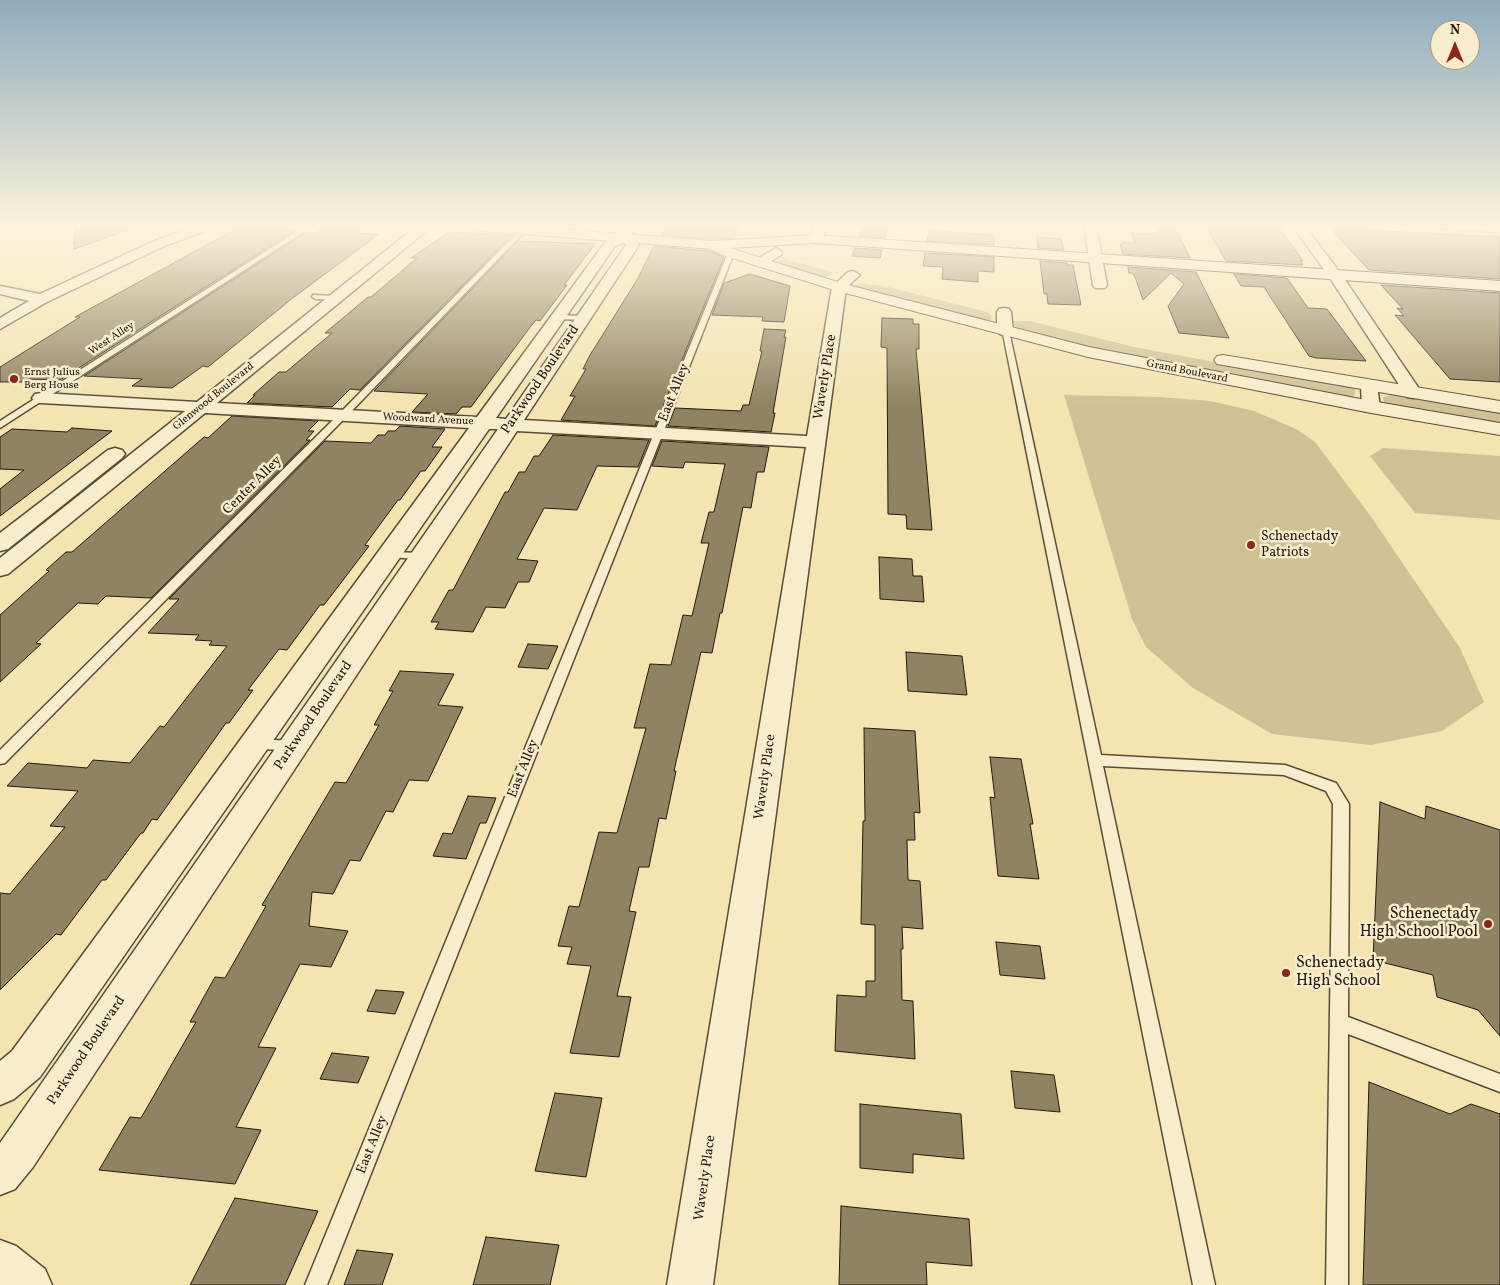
<!DOCTYPE html>
<style>
body{margin:0}
#map{position:relative;width:1500px;height:1285px;overflow:hidden;background:#f3e4b0;font-family:Vollkorn,serif}
canvas{display:block}
.north{position:absolute;left:1430px;top:20px;width:50px;height:50px;box-sizing:border-box;background:#f7edcc;border:1px solid #a39881;border-radius:50%;rotate:0deg;font-size:14px;font-weight:700;line-height:20px;text-align:center;color:#241910}
.north::after{content:'';display:block;margin:auto;width:18px;height:22px;background:#8f2418;clip-path:polygon(50% 0,100% 100%,50% 72%,0 100%)}
</style>
<div id="map">
<canvas width="1500" height="1285"></canvas>
<div class="north">N</div>
</div>
<script>
const context = document.querySelector('canvas').getContext('2d');
context.lineJoin = 'round';
function fill(path, color) { context.fillStyle = color; context.fill(path, 'evenodd'); }
const poly = rows => new Path2D(rows.map(r => 'M' + r).join(''));
function stroke(path, color, width, dash) { context.strokeStyle = color; context.lineWidth = width; context.lineCap = dash ? 'butt' : 'round'; context.setLineDash(dash || []); context.stroke(path); }
function label(font, color, halo, rows, align = 'center') {
  context.font = font + ' Vollkorn,serif'; context.lineWidth = 5; context.setLineDash([]); context.textBaseline = 'middle'; context.strokeStyle = halo; context.fillStyle = color; for (const [text, x, y, turn = 0] of rows) {
    context.save(); context.translate(x, y); context.rotate((+turn || 0) * Math.PI / 180); context.textAlign = isNaN(turn) ? turn : align; if (halo) context.strokeText(text, 0, 0); context.fillText(text, 0, 0); context.restore();
  }
}
fill(poly([
 [786,259,829,271,834,274,822,278,773,262],
 [860,283,888,287,987,312,992,316,991,320,985,321,853,286],
 [1013,321,1030,321,1134,347,1344,386,1355,389,1355,393,1353,397,1336,396,1072,344,1016,329],
 [1064,395,1160,397,1210,401,1254,411,1296,429,1315,442,1372,518,1460,648,1484,702,1442,731,1371,745,1272,734,1193,688,1146,647,1132,619],
 [1391,395,1500,411,1500,424,1384,404,1383,397],
 [1383,448,1500,456,1500,520,1415,513,1370,456]
]), '#d0c195');
const building = poly([
 [76,225,132,225,133,228,74,249,76,225],
 [243,225,295,230,60,380,27,379,22,382,0,382,0,367,80,317,75,317,243,225],
 [668,225,740,225,734,238,713,239,661,235,668,225],
 [1157,225,1174,225,1190,258,1123,254,1120,244,1123,244,1122,242,1135,243,1131,233,1156,234,1157,225],
 [1205,225,1278,226,1303,261,1300,261,1303,265,1226,261,1205,225],
 [325,226,362,227,354,233,379,234,294,297,208,367,203,366,172,388,132,386,142,379,84,376,307,232,314,233,325,226],
 [862,226,888,228,885,238,859,236,862,226],
 [1330,228,1500,237,1500,279,1369,270,1330,228],
 [929,230,994,235,994,245,927,241,929,230],
 [449,232,512,235,360,390,350,389,332,407,247,403,255,395,253,395,279,372,286,372,332,333,325,333,368,297,371,297,417,258,411,258,449,232],
 [1037,237,1061,239,1064,250,1038,248,1037,237],
 [518,241,595,244,564,285,567,285,540,321,536,320,528,330,471,407,462,407,456,414,412,412,428,394,374,391,518,241],
 [654,246,709,251,724,257,655,426,561,420,575,396,570,396,586,369,583,369,590,355,637,280,654,246],
 [855,248,882,250,880,258,852,256,855,248],
 [925,253,994,257,994,272,978,271,978,282,942,279,943,267,923,266,925,253],
 [1040,261,1067,263,1067,265,1073,265,1081,305,1048,304,1047,294,1044,294,1040,261],
 [1128,267,1196,272,1229,338,1179,333,1168,306,1184,284,1171,273,1143,300,1135,277,1132,273,1129,273,1128,267],
 [750,274,790,286,784,322,762,321,763,317,712,315,724,283,750,274],
 [1234,274,1287,278,1308,308,1327,309,1366,361,1316,358,1309,356,1264,287,1241,286,1234,274],
 [1381,285,1500,293,1500,382,1450,379,1395,315,1404,316,1397,308,1403,309,1381,285],
 [882,318,913,319,913,324,919,324,919,349,916,349,932,530,907,529,906,515,888,514,887,348,881,347,882,318],
 [764,329,786,330,784,337,786,337,773,413,775,413,771,432,668,426,675,408,741,411,743,405,749,405,762,351,760,351,764,329],
 [232,416,318,421,308,431,314,431,306,440,310,440,151,598,106,596,98,604,78,603,36,643,41,644,0,682,0,615,49,571,46,570,66,552,72,552,204,437,208,438,232,416],
 [400,426,445,429,432,447,442,447,425,471,421,471,400,500,398,500,365,545,369,546,324,605,320,605,287,650,279,649,248,690,253,690,229,723,226,723,157,820,152,819,143,833,141,833,106,880,102,880,61,935,56,934,0,990,0,893,10,894,65,827,50,826,78,791,7,786,28,763,87,768,93,760,130,763,160,726,164,727,227,646,209,645,212,641,195,640,199,635,148,633,179,599,169,599,325,441,371,443,378,435,385,435,388,431,395,431,400,426],
 [72,428,112,431,0,516,0,489,24,470,0,469,0,437,12,429,67,432,72,428],
 [553,435,649,440,638,467,597,466,577,510,544,508,517,559,538,561,529,582,518,582,505,608,486,607,473,632,435,629,439,622,431,622,449,590,453,590,505,492,508,492,519,472,525,472,534,456,539,456,553,435],
 [662,441,769,447,764,472,757,472,751,508,743,507,722,613,720,613,712,653,701,652,674,771,676,771,666,819,659,818,649,867,639,867,629,911,636,912,617,996,631,997,619,1057,570,1053,591,966,567,964,572,947,558,946,569,906,579,907,599,832,617,833,646,728,634,728,650,664,671,665,683,615,692,616,709,543,701,543,709,512,714,512,725,464,685,462,683,468,652,466,662,441],
 [879,557,912,559,913,576,922,576,924,602,880,599,879,557],
 [528,644,558,646,548,669,518,667,528,644],
 [906,652,962,656,967,695,908,691,906,652],
 [400,671,454,674,438,705,463,707,428,781,409,780,393,812,386,811,360,861,350,860,333,894,312,892,309,926,348,931,331,967,300,964,258,1047,276,1048,236,1127,261,1130,235,1184,99,1170,130,1117,141,1118,196,1022,190,1022,215,977,225,978,266,906,262,905,335,782,346,783,379,725,374,725,393,691,389,691,400,671],
 [864,728,915,731,920,813,914,812,915,840,907,840,908,880,920,881,923,929,902,927,903,949,901,949,902,1000,913,1001,915,1059,835,1051,837,995,866,997,866,981,875,981,875,925,861,924,863,821,865,821,864,728],
 [990,757,1021,759,1033,824,1030,824,1039,879,998,876,990,797,995,798,990,757],
 [468,796,496,798,486,823,480,823,466,859,433,856,443,833,452,834,468,796],
 [1380,802,1425,819,1426,806,1500,830,1500,1036,1478,1010,1437,997,1433,975,1373,960,1380,802],
 [996,942,1040,946,1045,979,1000,975,996,942],
 [376,990,404,992,395,1014,367,1011,376,990],
 [332,1053,369,1057,358,1083,320,1079,332,1053],
 [1011,1071,1054,1075,1060,1112,1015,1108,1011,1071],
 [1369,1082,1450,1114,1471,1104,1500,1114,1500,1285,1363,1285,1369,1082],
 [555,1093,602,1098,586,1177,535,1171,555,1093],
 [860,1104,961,1114,964,1159,913,1154,913,1173,860,1168,860,1104],
 [235,1198,318,1211,285,1285,190,1285,235,1198],
 [841,1206,969,1219,972,1266,926,1262,927,1285,839,1285,841,1206],
 [486,1237,559,1245,550,1285,473,1285,486,1237],
 [357,1250,393,1254,382,1285,344,1285,357,1250]
]);
fill(building, '#908363');
stroke(building, '#241910', 1);
const service = poly([
 [307,225,314,225,0,428,0,421,307,225],
 [521,229,526,230,344,419,5,763,0,764,0,750,338,415,521,229],
 [731,251,734,253,327,1285,305,1285,728,253,731,251],
 [313,295,337,296,341,298,337,300,316,299,312,297,313,295],
 [556,315,583,316,587,318,583,320,559,319,555,317,556,315],
 [1002,329,1009,331,1101,755,1285,765,1336,783,1349,804,1348,1017,1500,1074,1500,1092,1348,1034,1348,1285,1326,1285,1333,804,1326,791,1284,775,1103,766,1215,1285,1193,1285,1002,329],
 [390,552,422,553,428,556,422,559,386,557,384,555,386,553,390,552],
 [255,739,293,741,298,742,300,746,298,750,293,751,250,748,248,744,250,740,255,739]
]);
const minor = poly([
 [198,225,215,225,213,228,162,247,47,302,0,329,0,318,29,301,0,294,0,286,40,294,154,241,198,225],
 [418,225,430,225,430,228,217,403,477,417,607,240,618,236,616,233,618,230,628,225,643,225,630,234,639,245,524,420,807,436,832,287,848,272,853,271,860,275,846,288,713,1285,667,1285,806,447,517,431,33,1167,15,1189,0,1195,0,1143,498,429,489,429,40,1077,14,1099,0,1105,0,1061,12,1051,469,428,205,413,8,574,0,576,0,558,185,411,41,403,35,402,32,398,35,394,41,393,197,402,418,225],
 [624,243,626,245,506,419,496,418,615,246,624,243],
 [816,225,828,225,819,242,815,243,809,239,816,225],
 [1084,225,1096,225,1107,285,1105,288,1095,288,1093,285,1084,225],
 [1292,225,1304,225,1341,274,1422,393,1419,397,1413,398,1407,397,1330,278,1292,225],
 [1435,225,1500,225,1500,232,1441,229,1435,225],
 [776,248,782,252,781,255,764,265,754,265,752,262,776,248],
 [1004,308,1009,309,1011,312,1013,331,1010,334,1005,336,1000,334,997,331,997,312,999,309,1004,308],
 [1369,381,1375,382,1377,386,1380,407,1377,411,1371,412,1365,411,1362,407,1361,386,1363,382,1369,381],
 [115,448,122,450,125,454,122,458,8,549,0,551,0,533,108,450,115,448],
 [0,1240,16,1246,45,1269,52,1285,0,1285,0,1240]
]);
const tertiary = poly([
 [713,241,736,250,844,284,1089,347,1371,401,1500,423,1500,435,1371,413,1088,357,834,290,726,256,708,248,706,245,708,242,713,241],
 [1223,355,1500,401,1500,413,1217,364,1214,360,1217,356,1223,355]
]);
const secondary = poly([
 [453,225,509,225,713,241,815,235,1500,281,1500,291,815,243,713,249,460,229,453,225]
]);
stroke(service, '#584c38', 3);
stroke(minor, '#584c38', 3);
stroke(tertiary, '#584c38', 2);
stroke(secondary, '#241910', 2);
fill(service, '#f7edcc');
fill(minor, '#f7edcc');
fill(tertiary, '#f7edcc');
fill(secondary, '#f7edcc');
const sky = context.createLinearGradient(0, 0, 0, 405);
sky.addColorStop(0, '#90acbc');
sky.addColorStop(0.56, '#faf3db');
sky.addColorStop(1, '#faf3db00');
context.fillStyle = sky;
context.fillRect(0, 0, 1500, 405);
for (const [x, y, r, color] of [
 [14,379,5,"#8f2418"],
 [1251,545,5,"#8f2418"],
 [1488,924,5,"#8f2418"],
 [1286,973,5,"#8f2418"]
]) { const dot = new Path2D(); dot.arc(x, y, r, 0, 2 * Math.PI); context.fillStyle = color; context.fill(dot); stroke(dot, '#f7edcc', 2); }
label('11px', '#241910', '#f7edcc', [
 ["West Alley",112,339,-33],
 ["Grand Boulevard",1187,372,11],
 ["Glenwood Boulevard",214,397,-39],
 ["Woodward Avenue",428,420,3]
]);
label('11px', '#241910', '#f7edcc', [
 ["Ernst Julius",24,373],
 ["Berg House",24,386]
], 'left');
label('14px', '#241910', '#f7edcc', [
 ["Waverly Place",826,377,-81],
 ["Parkwood Boulevard",541,380,-56],
 ["East Alley",675,393,-68],
 ["Center Alley",253,486,-45],
 ["Parkwood Boulevard",314,716,-56],
 ["East Alley",524,769,-68],
 ["Waverly Place",766,777,-82],
 ["Parkwood Boulevard",87,1051,-56],
 ["East Alley",373,1145,-68],
 ["Waverly Place",706,1178,-82]
]);
label('14px', '#241910', '#f7edcc', [
 ["Schenectady",1261,537],
 ["Patriots",1261,553]
], 'left');
label('16px', '#241910', '#f7edcc', [
 ["Schenectady",1478,915],
 ["High School Pool",1478,933],
 ["Schenectady",1296,964,"left"],
 ["High School",1296,982,"left"]
], 'right');
</script>
